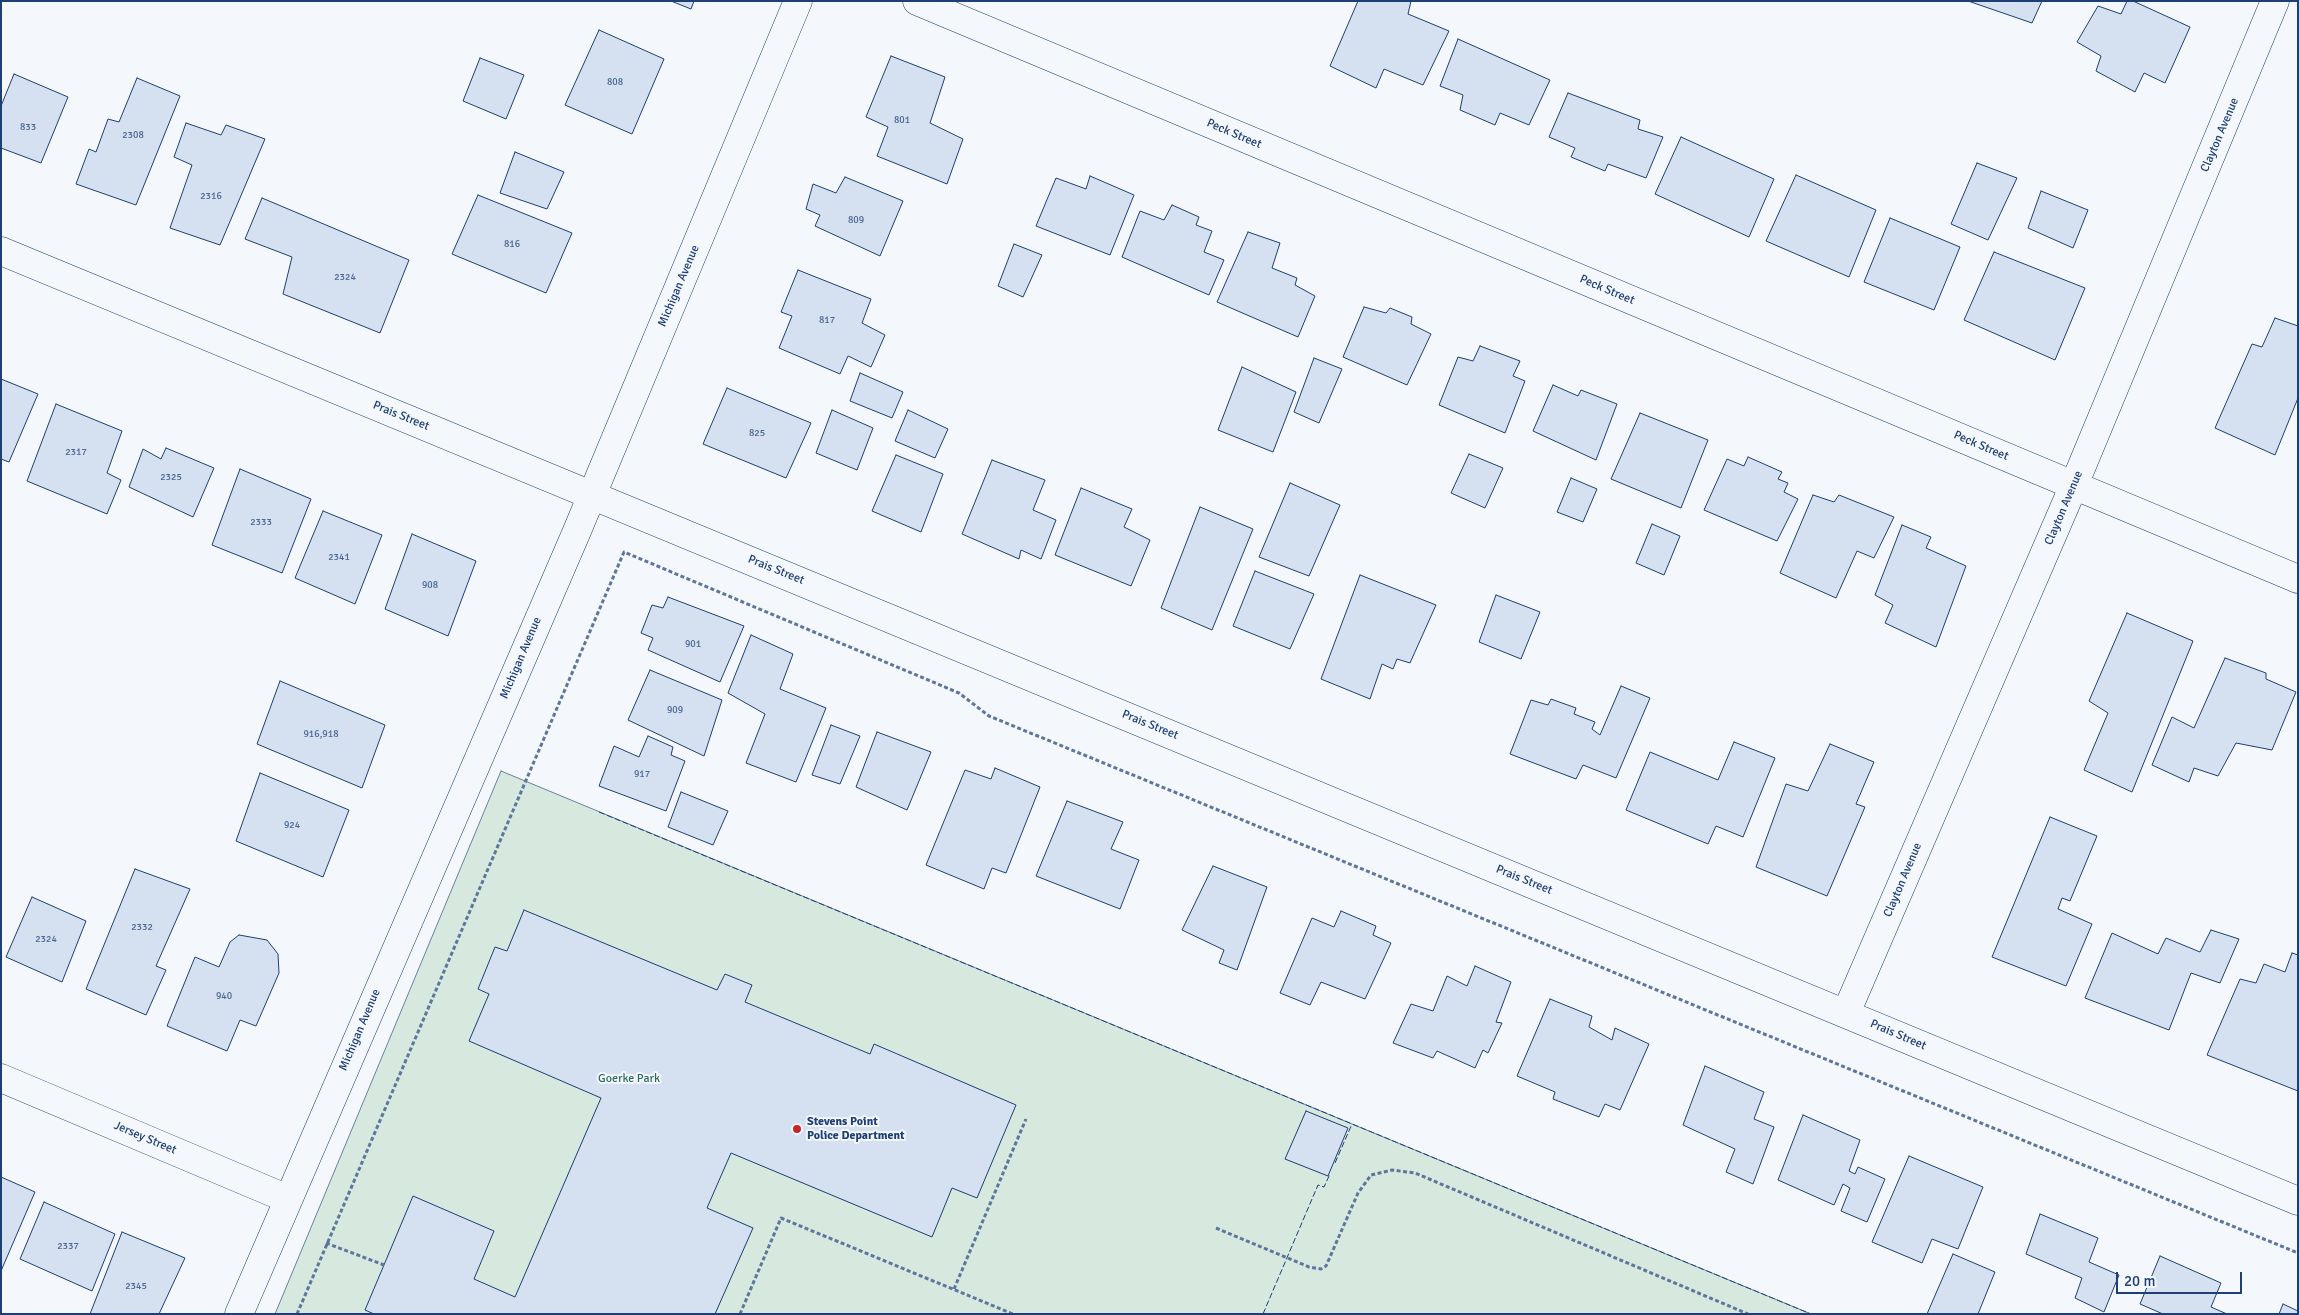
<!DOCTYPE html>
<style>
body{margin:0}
#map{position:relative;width:2299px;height:1315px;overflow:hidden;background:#f4f7fb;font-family:Signika,sans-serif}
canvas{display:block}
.frame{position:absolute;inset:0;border:2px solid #1d3f73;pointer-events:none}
.scale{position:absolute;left:2116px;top:1272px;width:126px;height:22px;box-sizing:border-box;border:2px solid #1d3f73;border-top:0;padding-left:6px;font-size:15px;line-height:18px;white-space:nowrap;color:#1d3f73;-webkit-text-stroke:4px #f4f7fb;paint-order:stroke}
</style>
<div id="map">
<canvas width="2299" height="1315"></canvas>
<div class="frame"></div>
<div class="scale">20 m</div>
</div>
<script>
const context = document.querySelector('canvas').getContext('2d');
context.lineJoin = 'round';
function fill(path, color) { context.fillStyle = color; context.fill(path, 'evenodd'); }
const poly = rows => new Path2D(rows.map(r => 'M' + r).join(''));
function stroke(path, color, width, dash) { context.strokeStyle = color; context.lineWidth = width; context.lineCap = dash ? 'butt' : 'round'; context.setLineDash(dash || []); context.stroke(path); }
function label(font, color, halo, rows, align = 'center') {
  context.font = font + ' Signika,sans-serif'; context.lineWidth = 4; context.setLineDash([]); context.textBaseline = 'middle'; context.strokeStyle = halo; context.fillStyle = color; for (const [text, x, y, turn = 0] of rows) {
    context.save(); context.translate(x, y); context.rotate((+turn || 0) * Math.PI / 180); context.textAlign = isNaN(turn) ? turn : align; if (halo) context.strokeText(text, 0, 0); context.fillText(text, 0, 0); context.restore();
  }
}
const green = poly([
 [501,771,1352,1124,1811,1314,275,1314,501,771]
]);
fill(green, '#d7e8df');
stroke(green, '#687fa3', 1);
const building = poly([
 [671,1,694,1,691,9,671,1],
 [1358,1,1411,1,1408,14,1449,31,1423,85,1384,69,1376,88,1330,66,1358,1],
 [1968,1,2042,1,2032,23,1968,1],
 [2127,1,2133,1,2190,27,2165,83,2144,73,2135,92,2096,71,2101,56,2077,42,2098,6,2121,14,2127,1],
 [599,30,664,59,632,134,565,105,599,30],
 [1458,39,1550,80,1529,125,1500,113,1495,125,1460,110,1463,95,1440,86,1458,39],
 [891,56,945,77,930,123,963,139,947,184,877,156,888,127,866,117,891,56],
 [480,58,524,75,506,119,463,101,480,58],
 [14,74,68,97,41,163,1,148,1,106,14,74],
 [137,78,180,96,136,205,76,184,89,149,96,152,108,119,119,122,137,78],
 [1568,93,1640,120,1638,129,1663,137,1646,178,1608,164,1605,171,1571,157,1575,148,1549,137,1568,93],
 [186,123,221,135,226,125,265,139,220,245,170,228,192,165,174,157,186,123],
 [1681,137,1774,179,1749,237,1655,194,1681,137],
 [515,152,564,172,547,209,500,193,515,152],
 [1977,163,2017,178,1988,240,1951,224,1977,163],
 [1796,175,1876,210,1849,277,1766,241,1796,175],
 [1090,176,1134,195,1110,255,1036,226,1056,178,1086,189,1090,176],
 [845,177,903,201,880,256,815,226,820,215,806,209,813,184,836,193,845,177],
 [2041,191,2088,210,2073,248,2028,228,2041,191],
 [478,195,572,233,546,293,452,254,478,195],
 [262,198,409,260,380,333,283,294,292,257,245,239,262,198],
 [1172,205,1199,217,1196,225,1212,231,1204,252,1224,260,1209,295,1122,257,1140,211,1164,220,1172,205],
 [1890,218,1960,247,1934,310,1864,282,1890,218],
 [1248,232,1280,243,1272,268,1297,278,1295,285,1315,296,1298,337,1217,302,1248,232],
 [1014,244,1042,255,1023,297,998,286,1014,244],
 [1994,252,2085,288,2055,360,1964,320,1994,252],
 [798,270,871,299,862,323,885,335,871,367,848,356,840,374,779,348,792,316,781,312,798,270],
 [1364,307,1386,313,1390,308,1412,317,1411,324,1431,334,1407,385,1343,357,1364,307],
 [2275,318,2298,326,2298,398,2275,455,2215,428,2252,344,2262,347,2275,318],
 [1480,346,1520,361,1513,376,1525,381,1505,433,1439,405,1458,357,1473,361,1480,346],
 [1314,358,1342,369,1319,423,1294,412,1314,358],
 [1242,367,1296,392,1273,452,1218,430,1242,367],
 [860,373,903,392,892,418,850,401,860,373],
 [1,379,38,394,9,462,1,459,1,379],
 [1553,385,1578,396,1581,390,1617,404,1596,460,1533,431,1553,385],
 [727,388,811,423,786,478,703,444,727,388],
 [56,404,122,431,107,473,121,480,107,514,27,481,56,404],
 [832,410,873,428,857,470,816,453,832,410],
 [908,410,948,429,935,458,895,441,908,410],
 [1640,413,1708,440,1681,508,1611,479,1640,413],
 [166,448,214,468,193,517,129,487,143,449,161,459,166,448],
 [1469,454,1503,468,1485,508,1451,493,1469,454],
 [896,455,943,474,921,532,872,511,896,455],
 [1748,457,1782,472,1778,479,1788,483,1784,492,1798,499,1777,541,1704,510,1727,459,1744,466,1748,457],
 [992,460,1045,480,1033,510,1056,520,1041,559,1021,550,1019,559,962,534,992,460],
 [240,469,311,499,282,573,212,545,240,469],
 [1571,478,1597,489,1583,522,1557,512,1571,478],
 [1290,483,1340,505,1309,576,1259,557,1290,483],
 [1081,488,1132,509,1124,527,1150,540,1131,586,1055,555,1081,488],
 [1813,495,1834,502,1839,495,1894,517,1874,558,1857,551,1836,598,1780,573,1813,495],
 [1200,507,1253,529,1212,630,1161,608,1200,507],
 [323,511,382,535,355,604,295,578,323,511],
 [1652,524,1680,536,1664,575,1636,563,1652,524],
 [1902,525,1931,537,1926,548,1966,566,1936,647,1885,623,1893,605,1875,595,1902,525],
 [412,534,476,561,448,636,385,609,412,534],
 [1255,571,1314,594,1290,649,1233,626,1255,571],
 [1360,575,1436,605,1410,663,1397,659,1393,669,1382,664,1370,699,1321,679,1360,575],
 [1496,595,1540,612,1521,659,1479,642,1496,595],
 [668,597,744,626,720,682,648,650,653,638,641,633,652,605,663,608,668,597],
 [2127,613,2193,641,2132,792,2084,770,2108,713,2089,701,2127,613],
 [751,635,793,654,780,689,826,708,796,782,746,763,765,714,728,693,751,635],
 [2225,658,2266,673,2266,679,2296,692,2272,750,2236,743,2218,776,2194,768,2189,782,2152,765,2172,717,2194,728,2225,658],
 [650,670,722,700,704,756,628,720,650,670],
 [280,681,385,725,362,788,257,744,280,681],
 [1621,686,1650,698,1616,778,1583,765,1576,779,1510,754,1531,700,1548,705,1551,699,1576,708,1574,714,1595,722,1592,729,1600,735,1621,686],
 [831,725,860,736,840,784,812,775,831,725],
 [877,732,931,752,907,810,856,787,877,732],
 [648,736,673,747,671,755,685,761,666,811,599,786,614,746,639,757,648,736],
 [1734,742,1775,758,1743,837,1716,826,1708,844,1626,810,1650,752,1718,780,1734,742],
 [1830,744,1874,762,1856,804,1865,807,1827,896,1756,867,1786,784,1808,791,1830,744],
 [995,768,1040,787,1006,873,992,868,984,889,926,865,965,770,991,779,995,768],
 [260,773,349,810,323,877,236,841,260,773],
 [681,792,728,811,713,845,668,827,681,792],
 [1067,801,1123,822,1111,849,1139,860,1120,909,1036,876,1067,801],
 [2050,817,2097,836,2070,901,2062,898,2058,909,2092,924,2066,986,1992,957,2050,817],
 [1213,866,1267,887,1237,970,1219,963,1224,950,1182,930,1213,866],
 [135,869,190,889,156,966,166,970,146,1015,86,989,135,869],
 [32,897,86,921,62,982,6,957,32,897],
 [524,910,717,990,725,974,752,985,745,1002,870,1054,874,1044,1016,1105,977,1198,952,1188,932,1237,731,1153,707,1208,753,1228,715,1314,374,1314,365,1310,413,1196,494,1231,474,1279,515,1297,601,1098,469,1041,489,994,478,989,495,947,507,951,524,910],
 [1341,911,1376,926,1373,935,1391,943,1365,999,1321,982,1310,1005,1280,993,1312,918,1334,927,1341,911],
 [2211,930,2239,939,2220,983,2191,973,2169,1030,2085,998,2112,933,2158,954,2166,938,2200,952,2211,930],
 [239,935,267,940,278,954,279,973,256,1026,240,1020,227,1051,167,1026,195,957,219,967,230,942,239,935],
 [2292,953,2298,955,2298,1091,2207,1055,2240,979,2256,983,2264,964,2285,972,2292,953],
 [1475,966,1511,982,1496,1022,1502,1023,1488,1053,1483,1050,1475,1068,1437,1051,1433,1058,1393,1043,1411,1004,1433,1011,1447,976,1467,986,1475,966],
 [1550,999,1592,1016,1589,1027,1612,1040,1615,1028,1649,1044,1620,1110,1605,1104,1599,1117,1553,1099,1555,1092,1517,1076,1550,999],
 [1705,1066,1764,1092,1754,1119,1774,1127,1753,1184,1726,1172,1735,1149,1683,1125,1705,1066],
 [1306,1111,1348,1128,1328,1176,1285,1159,1306,1111],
 [1803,1115,1860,1140,1849,1171,1855,1174,1858,1167,1885,1179,1867,1222,1841,1211,1850,1188,1843,1184,1834,1205,1778,1180,1803,1115],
 [1909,1156,1983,1187,1958,1249,1932,1239,1922,1263,1872,1242,1909,1156],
 [1,1177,35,1192,1,1271,1,1177],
 [44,1202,115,1234,92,1291,20,1259,44,1202],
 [2040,1214,2098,1238,2089,1262,2119,1275,2104,1312,2075,1298,2082,1278,2026,1254,2040,1214],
 [122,1232,185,1258,159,1314,90,1314,122,1232],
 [1953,1254,1995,1272,1978,1314,1927,1314,1953,1254],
 [2160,1256,2221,1283,2211,1307,2227,1314,2163,1314,2140,1304,2160,1256],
 [2283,1304,2298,1311,2298,1314,2279,1314,2283,1304]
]);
fill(building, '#d5e0f0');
stroke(building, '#1d3f73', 1);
const minor = poly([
 [917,1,2298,579],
 [1,251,2298,1201],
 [1846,1013,2074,485,2275,1],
 [1,1078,288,1199]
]);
const tertiary = poly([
 [239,1314,577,531,798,1]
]);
stroke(minor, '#1d3f73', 29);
stroke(tertiary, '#1d3f73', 29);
stroke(poly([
 [1216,1228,1309,1267,1321,1269,1326,1266,1358,1193,1371,1175,1392,1170,1415,1173,1748,1314],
 [326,1243,384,1265],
 [954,1289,1026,1119],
 [297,1314,624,552,959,693,989,716,2298,1253],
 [740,1314,781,1218,1013,1314]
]), '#5e769c', 3, [4, 2.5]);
stroke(minor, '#f4f7fb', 28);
stroke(tertiary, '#f4f7fb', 28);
stroke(poly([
 [599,812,1811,1314],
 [1335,1163,1352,1124],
 [1263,1314,1318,1185,1324,1187,1330,1174]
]), '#1d3f73', 1, [6, 2.5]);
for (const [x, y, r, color] of [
 [797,1129,5,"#c62828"]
]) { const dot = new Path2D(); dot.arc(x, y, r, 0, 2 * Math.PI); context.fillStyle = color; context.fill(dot); stroke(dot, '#f4f7fb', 2); }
label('10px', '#4b6792', null, [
 ["808",615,82],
 ["801",902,120],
 ["833",28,127],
 ["2308",133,135],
 ["2316",211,196],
 ["809",856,220],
 ["816",512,244],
 ["2324",345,277],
 ["817",827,320],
 ["825",757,433],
 ["2317",76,452],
 ["2325",171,477],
 ["2333",261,522],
 ["2341",339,557],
 ["908",430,585],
 ["901",693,644],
 ["909",675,710],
 ["916,918",321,734],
 ["917",642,774],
 ["924",292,825],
 ["2332",142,927],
 ["2324",46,939],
 ["940",224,996],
 ["2337",68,1246],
 ["2345",136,1286]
]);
label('12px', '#1d3f73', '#f4f7fb', [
 ["Peck Street",1234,134,23],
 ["Clayton Avenue",2220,135,-67],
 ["Michigan Avenue",679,286,-67],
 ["Peck Street",1607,290,23],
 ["Prais Street",401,416,22],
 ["Peck Street",1981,446,23],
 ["Clayton Avenue",2064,508,-67],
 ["Prais Street",776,570,22],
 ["Michigan Avenue",521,658,-67],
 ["Prais Street",1150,725,22],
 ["Prais Street",1524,880,22],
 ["Clayton Avenue",1903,880,-67],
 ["Michigan Avenue",360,1030,-67],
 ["Prais Street",1898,1035,23],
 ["Jersey Street",145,1138,23]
]);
label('12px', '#2c6c60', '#f4f7fb', [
 ["Goerke Park",629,1079]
]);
label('bold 12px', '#1d3f73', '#f4f7fb', [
 ["Stevens Point",807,1122],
 ["Police Department",807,1136]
], 'left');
</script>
